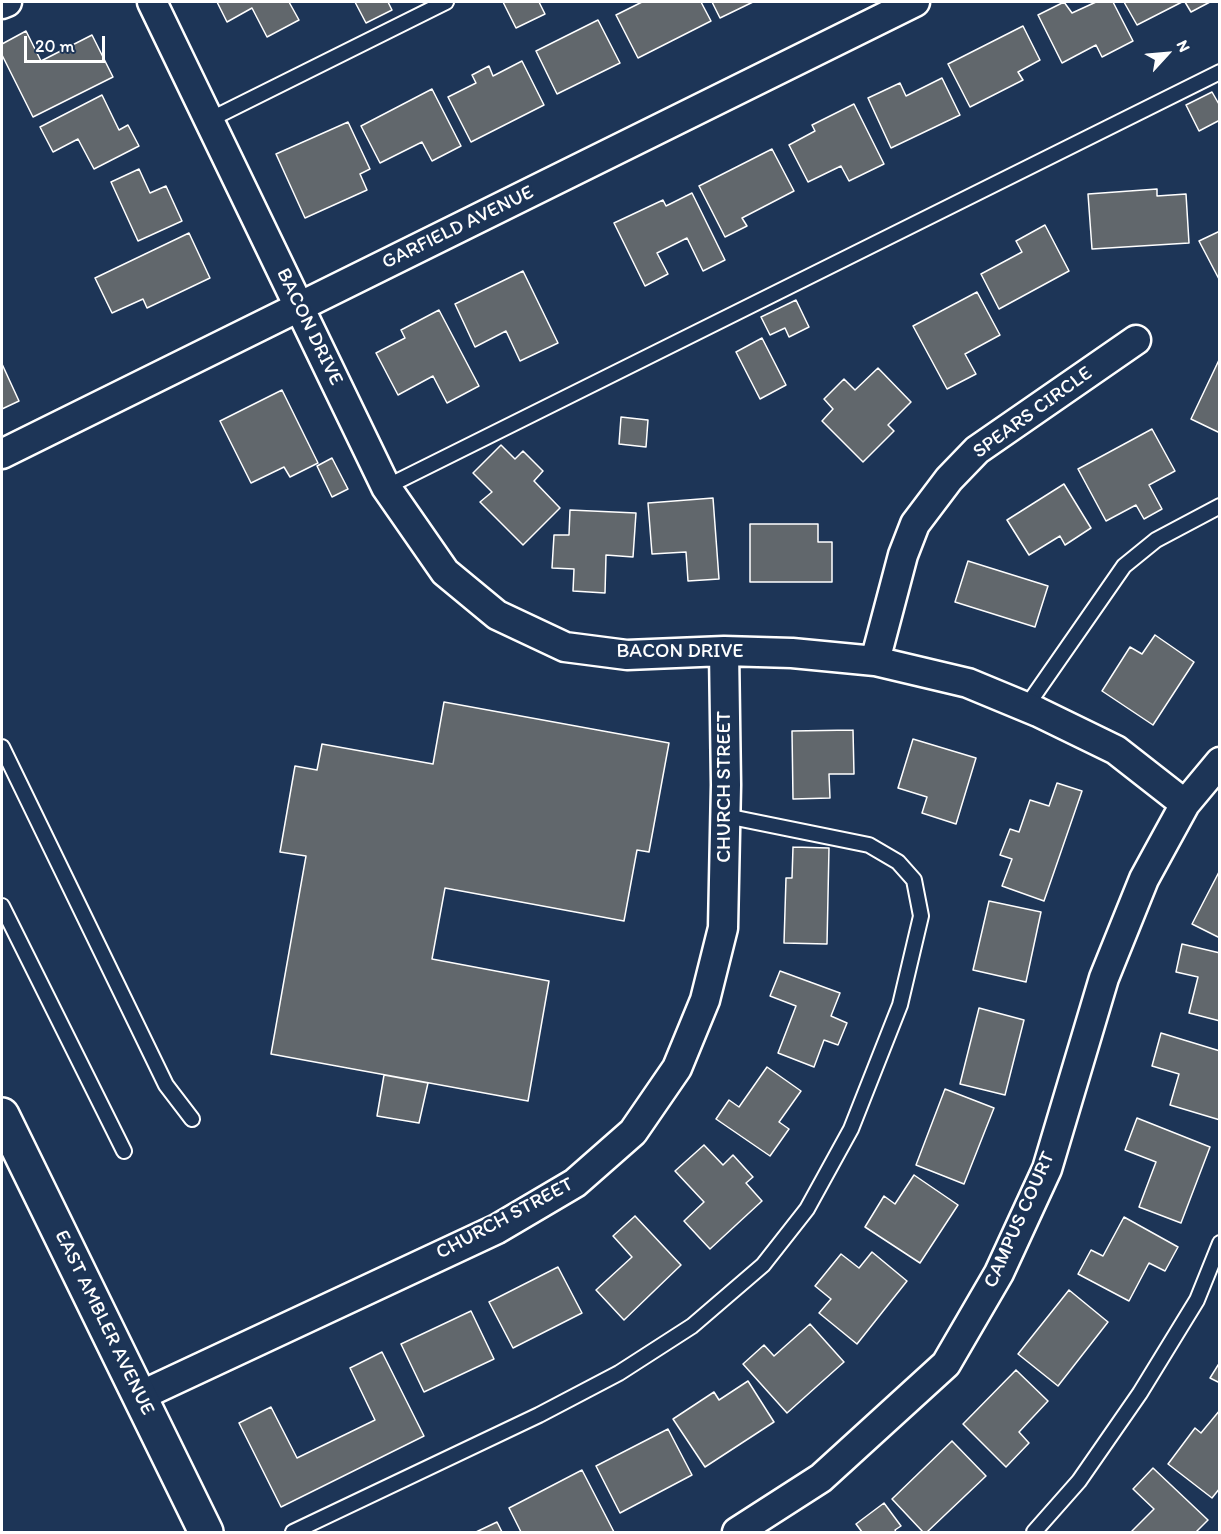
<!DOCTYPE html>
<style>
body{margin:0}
#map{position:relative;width:1221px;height:1534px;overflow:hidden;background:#1d3557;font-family:Itim,sans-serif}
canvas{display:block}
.frame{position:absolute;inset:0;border:3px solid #fff;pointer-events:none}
.north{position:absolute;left:1137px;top:24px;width:60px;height:60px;-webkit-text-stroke:4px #1d3557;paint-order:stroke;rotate:64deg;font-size:16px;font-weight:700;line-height:24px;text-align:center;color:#fff}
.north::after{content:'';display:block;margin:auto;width:21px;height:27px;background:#fff;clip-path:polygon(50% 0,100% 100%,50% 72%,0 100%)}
.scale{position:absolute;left:24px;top:36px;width:81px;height:27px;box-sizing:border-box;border:3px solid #fff;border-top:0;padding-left:8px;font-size:18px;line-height:21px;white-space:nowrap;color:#fff;-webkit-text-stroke:4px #1d3557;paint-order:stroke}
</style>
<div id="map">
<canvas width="1221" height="1534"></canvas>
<div class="frame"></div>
<div class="north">N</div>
<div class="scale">20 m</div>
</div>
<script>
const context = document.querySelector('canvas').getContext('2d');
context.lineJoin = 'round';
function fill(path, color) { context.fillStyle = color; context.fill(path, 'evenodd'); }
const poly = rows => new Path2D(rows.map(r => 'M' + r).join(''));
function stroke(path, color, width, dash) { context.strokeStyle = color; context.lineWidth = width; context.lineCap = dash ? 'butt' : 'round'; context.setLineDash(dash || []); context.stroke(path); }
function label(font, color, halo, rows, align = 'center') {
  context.font = font + ' Itim,sans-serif'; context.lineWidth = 5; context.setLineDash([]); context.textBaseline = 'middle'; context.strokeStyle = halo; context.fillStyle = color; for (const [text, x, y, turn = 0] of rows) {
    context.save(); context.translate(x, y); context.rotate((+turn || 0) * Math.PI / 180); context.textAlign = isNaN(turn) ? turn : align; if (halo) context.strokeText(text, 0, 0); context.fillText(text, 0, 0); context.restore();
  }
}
const building = poly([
 [217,2,289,2,299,20,267,37,252,8,227,22,217,2],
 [355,2,388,2,392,10,366,23,355,2],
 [503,2,539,2,545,14,516,28,503,2],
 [642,2,701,2,711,21,638,58,616,15,642,2],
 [712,2,753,2,720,18,712,2],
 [1064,2,1072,13,1096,2,1113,2,1133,41,1102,57,1096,45,1062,63,1038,15,1064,2],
 [1124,2,1182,2,1137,25,1124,2],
 [1185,2,1210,2,1191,12,1185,2],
 [598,20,620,63,557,94,536,51,598,20],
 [1023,26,1040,60,1018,72,1023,80,970,107,948,64,1023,26],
 [26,31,41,61,92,35,113,77,33,117,2,55,2,44,26,31],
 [522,61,544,105,471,142,448,97,476,83,472,75,489,66,493,76,522,61],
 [942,78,960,115,891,148,868,98,900,83,906,96,942,78],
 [432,89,461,146,432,161,422,142,380,163,361,126,432,89],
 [1212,92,1220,106,1220,120,1199,131,1186,105,1212,92],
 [102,95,119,130,128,125,139,146,94,169,78,139,53,152,40,127,102,95],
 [854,104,884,164,849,181,841,166,808,182,789,145,815,131,812,125,854,104],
 [348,122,370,169,360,174,367,190,305,218,276,154,348,122],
 [772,149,794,191,742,218,747,226,725,237,699,186,772,149],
 [139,169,150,193,166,186,182,221,138,241,111,182,139,169],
 [1157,189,1157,196,1186,194,1189,243,1092,249,1088,194,1157,189],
 [692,193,725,260,703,271,687,238,657,253,668,274,645,286,614,223,663,200,666,206,692,193],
 [1045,225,1069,271,999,309,981,274,1022,252,1016,241,1045,225],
 [1220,231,1220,281,1199,241,1220,231],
 [189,233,210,278,147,308,143,299,112,313,95,278,189,233],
 [523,271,558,343,520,361,506,331,475,347,455,304,523,271],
 [977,292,1000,335,965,354,976,374,947,389,913,326,977,292],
 [796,300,809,327,789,337,785,328,770,335,761,317,796,300],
 [439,310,479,386,447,403,433,376,398,395,376,353,405,338,401,330,439,310],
 [762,338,786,385,760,399,736,352,762,338],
 [1219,360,1220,360,1220,433,1191,419,1219,360],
 [2,364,19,401,2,409,2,364],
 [878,368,911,402,888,425,894,431,863,462,822,421,833,409,824,399,844,379,855,390,878,368],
 [282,390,318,463,290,477,284,467,251,483,220,421,282,390],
 [621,417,648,420,646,447,619,444,621,417],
 [1152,429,1175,471,1149,485,1162,509,1144,519,1136,505,1106,521,1078,469,1152,429],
 [501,445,515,459,523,451,543,471,534,481,560,508,523,545,480,502,492,492,473,473,501,445],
 [332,458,348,489,332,497,317,466,332,458],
 [1064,484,1091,528,1065,545,1060,536,1029,555,1007,520,1064,484],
 [713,498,719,579,688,581,686,552,652,554,648,503,713,498],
 [570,510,636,513,633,557,606,555,605,593,573,591,574,569,552,568,554,535,569,535,570,510],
 [750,524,818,524,818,542,832,542,832,582,750,582,750,524],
 [968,561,1048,586,1035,627,955,602,968,561],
 [1155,635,1194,662,1153,725,1102,691,1130,647,1142,654,1155,635],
 [444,702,669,743,649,852,637,850,624,921,445,888,432,959,549,981,528,1101,271,1054,306,856,280,852,295,766,317,770,322,744,433,764,444,702],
 [853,730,854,774,829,774,830,798,793,799,792,731,853,730],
 [913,739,976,758,956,824,922,813,927,797,898,788,913,739],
 [1057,783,1082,791,1044,901,1002,886,1012,859,1000,855,1010,829,1019,832,1030,800,1049,806,1057,783],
 [793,847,829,848,827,944,784,943,786,878,792,878,793,847],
 [1220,870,1220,938,1192,924,1220,870],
 [989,901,1041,912,1026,982,973,970,989,901],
 [1182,944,1220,953,1220,1021,1189,1013,1198,977,1176,972,1182,944],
 [780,971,840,993,831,1016,847,1023,838,1045,824,1040,814,1067,778,1053,796,1006,770,996,780,971],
 [979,1008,1024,1020,1005,1095,960,1084,979,1008],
 [1161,1033,1220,1051,1220,1120,1170,1105,1179,1074,1152,1066,1161,1033],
 [767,1067,801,1091,779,1122,789,1129,770,1156,716,1119,729,1100,739,1107,767,1067],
 [384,1075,428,1083,419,1123,377,1116,384,1075],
 [945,1089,994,1108,964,1184,916,1165,945,1089],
 [1137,1118,1210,1147,1181,1223,1139,1207,1156,1162,1125,1150,1137,1118],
 [704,1145,723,1165,733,1155,753,1177,746,1183,762,1201,710,1249,684,1221,704,1202,675,1171,704,1145],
 [914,1175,958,1205,920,1263,865,1227,884,1196,895,1204,914,1175],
 [635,1216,681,1265,624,1320,596,1290,632,1257,613,1236,635,1216],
 [1124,1217,1178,1247,1165,1271,1149,1263,1129,1301,1078,1274,1091,1250,1103,1256,1124,1217],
 [872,1252,907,1281,857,1344,819,1313,831,1299,815,1286,841,1254,859,1268,872,1252],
 [558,1267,582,1313,513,1348,489,1302,558,1267],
 [1069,1290,1108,1322,1058,1386,1018,1354,1069,1290],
 [471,1311,494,1359,424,1392,401,1344,471,1311],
 [810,1324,844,1362,787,1413,743,1364,764,1345,774,1356,810,1324],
 [382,1352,424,1436,281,1507,239,1423,271,1407,297,1458,375,1420,350,1368,382,1352],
 [1220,1362,1220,1383,1210,1378,1220,1362],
 [1016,1370,1048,1401,1019,1432,1029,1443,1006,1467,963,1424,1016,1370],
 [748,1381,774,1422,705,1467,673,1419,714,1392,719,1400,748,1381],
 [1220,1410,1220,1488,1212,1498,1168,1464,1195,1428,1201,1433,1220,1410],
 [668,1429,692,1475,620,1513,596,1466,668,1429],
 [952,1441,986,1476,927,1532,923,1532,892,1499,952,1441],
 [1153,1468,1208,1520,1196,1532,1131,1532,1154,1509,1133,1489,1153,1468],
 [582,1470,614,1532,521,1532,509,1508,582,1470],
 [884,1503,901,1526,895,1530,896,1532,862,1532,856,1524,884,1503],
 [497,1522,502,1532,476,1532,497,1522]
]);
fill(building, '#61676c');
stroke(building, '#fff', 1.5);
const lane = poly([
 [209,120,446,2],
 [386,487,1220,72],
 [1026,707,1124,566,1156,540,1220,506],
 [2,747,166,1085,192,1119],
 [2,906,124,1151],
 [293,1532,539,1415,619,1373,692,1326,763,1265,807,1209,851,1129,900,1005,921,916,914,880,898,862,869,845,726,816],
 [1034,1532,1079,1481,1140,1393,1197,1300,1220,1243]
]);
const street = poly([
 [152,2,386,487,445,572,497,615,565,647,627,655,724,651,792,653,875,661,968,683,1038,712,1116,750,1185,804],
 [2,4,7,2],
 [2,454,915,2],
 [875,661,903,555,915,524,949,479,977,450,1136,340],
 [140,1396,497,1229,575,1183,633,1132,677,1068,705,1000,723,928,726,785,724,651],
 [737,1532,821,1478,946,1364,999,1273,1047,1169,1104,978,1144,879,1185,804,1220,762]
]);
const secondary = poly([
 [2,1115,206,1532]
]);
stroke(lane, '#fff', 18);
stroke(street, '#fff', 33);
stroke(secondary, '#fff', 38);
stroke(lane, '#1d3557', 14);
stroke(street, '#1d3557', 28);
stroke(secondary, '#1d3557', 33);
label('20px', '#fff', '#1d3557', [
 ["GARFIELD AVENUE",458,228,-26],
 ["BACON DRIVE",309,327,64],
 ["SPEARS CIRCLE",1033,413,-36],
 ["BACON DRIVE",680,652],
 ["CHURCH STREET",725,787,-90],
 ["CHURCH STREET",505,1219,-28],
 ["CAMPUS COURT",1020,1220,-66],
 ["EAST AMBLER AVENUE",104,1323,64]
]);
</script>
